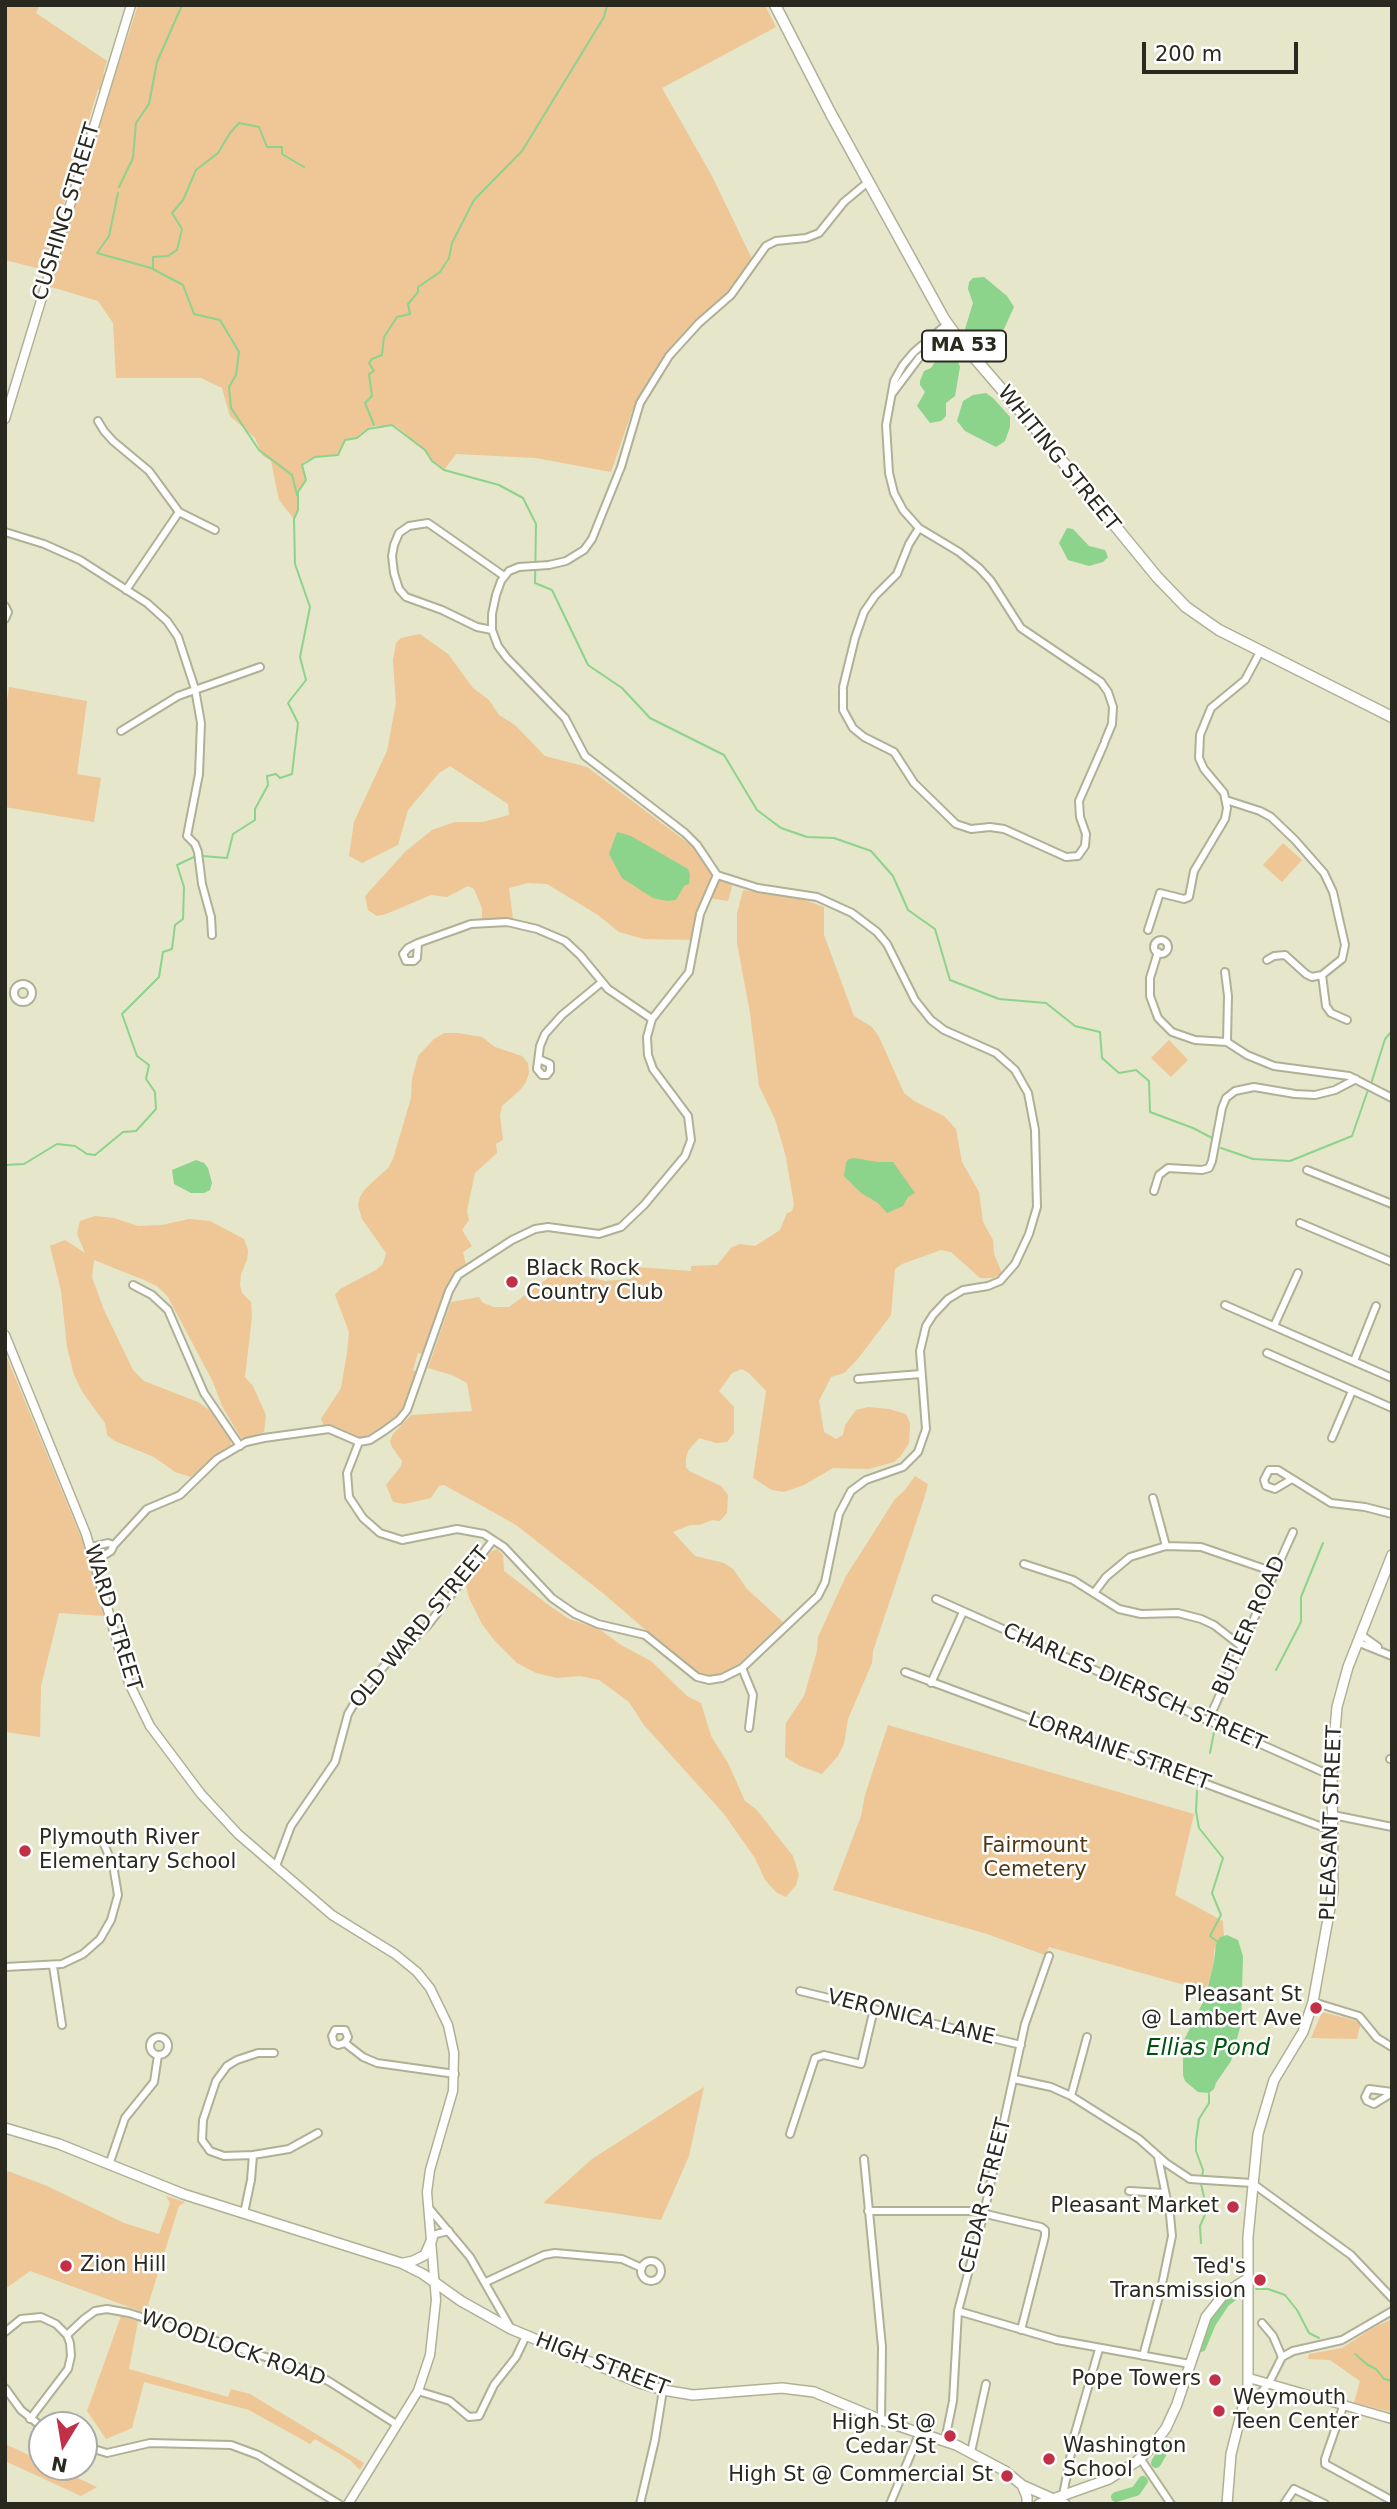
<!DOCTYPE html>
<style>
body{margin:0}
#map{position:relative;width:1397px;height:2509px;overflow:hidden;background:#e5e6ca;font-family:"DejaVu Sans",sans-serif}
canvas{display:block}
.frame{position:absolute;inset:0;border:7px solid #29291f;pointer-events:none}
.north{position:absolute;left:28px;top:2411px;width:70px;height:70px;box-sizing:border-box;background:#fff;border:2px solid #a9a9a5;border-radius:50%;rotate:191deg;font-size:19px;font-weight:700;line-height:28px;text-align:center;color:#29291f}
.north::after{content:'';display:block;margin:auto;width:24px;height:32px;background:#c13047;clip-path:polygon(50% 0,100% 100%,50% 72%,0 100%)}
.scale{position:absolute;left:1142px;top:42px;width:156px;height:32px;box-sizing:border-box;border:4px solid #29291f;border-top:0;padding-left:9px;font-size:21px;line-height:24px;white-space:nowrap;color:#29291f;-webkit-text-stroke:5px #fff;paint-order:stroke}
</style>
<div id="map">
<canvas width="1397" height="2509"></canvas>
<div class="frame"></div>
<div class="north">N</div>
<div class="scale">200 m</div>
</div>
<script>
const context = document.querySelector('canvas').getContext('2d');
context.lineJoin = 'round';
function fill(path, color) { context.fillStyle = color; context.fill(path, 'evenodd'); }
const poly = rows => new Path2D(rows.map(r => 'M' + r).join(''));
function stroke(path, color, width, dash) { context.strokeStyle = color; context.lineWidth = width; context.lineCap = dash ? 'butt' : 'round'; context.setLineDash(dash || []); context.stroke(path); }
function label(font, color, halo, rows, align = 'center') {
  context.font = font + ' "DejaVu Sans",sans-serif'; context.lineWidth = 5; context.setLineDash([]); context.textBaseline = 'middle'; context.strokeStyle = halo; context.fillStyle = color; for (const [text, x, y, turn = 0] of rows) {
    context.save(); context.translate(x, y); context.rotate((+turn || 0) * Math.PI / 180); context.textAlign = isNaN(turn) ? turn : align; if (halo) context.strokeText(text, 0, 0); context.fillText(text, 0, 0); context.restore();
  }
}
fill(poly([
 [5,5,40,5,36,13,107,61,103,74,114,78,138,5,765,5,776,27,662,88,713,178,753,261,724,300,656,367,632,411,611,472,536,458,456,454,444,470,432,462,425,451,396,426,374,426,366,429,356,438,345,440,337,455,315,457,304,462,302,467,306,482,298,491,298,510,294,519,279,500,271,461,262,455,255,438,230,416,222,388,201,378,116,378,113,323,98,301,51,287,109,92,98,89,44,270,5,260],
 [420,634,448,654,473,688,489,700,499,715,515,725,545,756,587,767,696,849,714,876,733,883,728,901,703,897,697,912,693,940,644,939,619,932,598,915,547,884,528,883,509,888,513,919,482,919,482,908,474,889,468,886,447,897,431,895,386,914,377,916,368,910,365,896,406,851,432,830,455,822,483,822,509,815,508,804,450,766,439,773,408,810,398,845,362,863,349,856,354,822,387,751,396,703,393,660,396,643,401,638],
 [9,687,87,701,77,774,101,778,94,822,5,807,5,713],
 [1283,843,1302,860,1282,882,1263,865],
 [743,890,799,898,824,907,824,935,854,1016,872,1027,879,1037,904,1093,914,1101,944,1116,956,1129,962,1162,979,1192,983,1222,993,1240,994,1254,1002,1273,993,1278,980,1278,951,1252,941,1250,902,1264,895,1269,891,1315,857,1360,844,1373,831,1377,819,1401,824,1432,836,1439,843,1435,845,1425,856,1410,868,1407,889,1409,906,1414,910,1423,909,1443,900,1457,894,1462,869,1469,833,1468,804,1485,784,1492,772,1490,753,1478,766,1391,749,1373,742,1369,732,1373,719,1391,734,1407,734,1433,727,1442,716,1443,699,1438,688,1451,686,1459,686,1467,689,1471,721,1486,728,1495,727,1513,720,1521,712,1520,699,1525,690,1525,673,1532,695,1556,724,1563,733,1569,747,1589,783,1622,741,1662,725,1673,708,1676,692,1670,604,1594,516,1525,495,1513,444,1485,439,1486,431,1498,404,1504,393,1502,386,1485,401,1466,402,1461,392,1447,390,1441,393,1434,411,1415,472,1411,467,1383,452,1375,428,1368,451,1302,479,1297,483,1303,494,1307,509,1307,559,1270,605,1281,631,1279,636,1267,691,1271,691,1266,717,1265,732,1247,740,1244,755,1246,771,1236,780,1230,787,1213,792,1211,794,1205,786,1157,775,1119,759,1086,750,1013,737,943,737,914],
 [444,1033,458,1033,482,1037,495,1047,522,1056,528,1063,529,1073,526,1082,520,1090,502,1106,500,1116,503,1140,496,1144,497,1153,475,1173,467,1211,469,1220,462,1230,472,1246,463,1252,466,1265,450,1280,424,1354,418,1353,413,1370,418,1372,404,1409,393,1421,362,1438,335,1426,324,1425,321,1419,341,1388,347,1353,349,1332,335,1295,340,1289,376,1270,383,1264,386,1253,362,1219,358,1205,360,1197,365,1189,388,1168,393,1159,411,1098,412,1079,418,1056,434,1039],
 [1169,1040,1188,1060,1171,1077,1151,1058],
 [95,1216,114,1218,138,1226,162,1225,189,1219,210,1221,244,1239,248,1250,247,1260,241,1274,240,1285,242,1293,251,1302,252,1317,245,1377,253,1386,266,1415,264,1432,245,1439,241,1438,222,1406,213,1382,168,1297,157,1286,144,1280,94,1260,92,1277,104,1310,133,1370,144,1381,198,1402,215,1414,231,1438,231,1447,214,1457,191,1477,175,1472,154,1457,115,1441,107,1435,105,1423,83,1393,74,1375,67,1347,61,1291,50,1246,65,1240,85,1253,77,1234,80,1221],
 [5,1353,90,1559,104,1616,59,1613,41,1686,40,1737,5,1732],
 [915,1476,928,1484,923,1502,873,1651,872,1663,848,1719,844,1744,838,1756,822,1774,800,1766,785,1757,786,1723,804,1696,817,1651,818,1637,846,1576,895,1499,904,1491],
 [497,1549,503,1555,504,1571,550,1606,569,1619,599,1629,621,1645,651,1661,687,1696,701,1703,711,1736,728,1763,745,1801,756,1809,793,1856,799,1875,796,1885,786,1897,777,1893,765,1880,755,1858,724,1814,644,1725,629,1702,599,1680,580,1676,557,1678,536,1673,517,1663,494,1640,482,1624,469,1598,466,1585,469,1576,492,1551],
 [888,1725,1194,1814,1175,1895,1223,1921,1224,1936,1220,1937,1214,1951,1214,1962,1206,1991,1049,1947,1045,1955,987,1934,833,1890,861,1816,865,1795],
 [1322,2012,1361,2022,1357,2039,1311,2038],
 [704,2087,689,2156,661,2220,543,2203,592,2159],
 [8,2171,47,2186,124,2223,159,2234,170,2203,166,2196,185,2202,179,2206,148,2305,149,2312,154,2316,30,2271,5,2289,5,2174],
 [121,2316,138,2321,129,2369,228,2397,231,2389,250,2394,364,2463,360,2470,350,2460,315,2439,310,2444,249,2410,144,2382,132,2428,106,2439,87,2411],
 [1392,2319,1392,2412,1354,2403,1360,2381,1330,2360,1308,2359,1309,2354,1342,2348,1373,2328],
 [5,2444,42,2461,42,2467,54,2467,97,2487,81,2496,5,2461]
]), '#efc695');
fill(poly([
 [984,277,1007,296,1014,307,999,340,993,344,979,344,967,335,965,329,973,303,968,289,969,282,973,278],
 [951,352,956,355,960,367,955,396,946,403,946,416,941,421,930,423,917,406,925,392,920,385,920,381,924,371,931,368,937,359,942,353],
 [986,393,993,398,1010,417,1010,427,1005,441,996,447,965,431,957,421,963,401,973,395],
 [1067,528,1073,529,1089,546,1105,550,1108,557,1103,562,1089,566,1068,560,1059,543],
 [617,832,631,836,688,869,690,875,689,884,684,886,676,900,667,901,653,898,622,878,609,854],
 [855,1158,877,1162,893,1162,915,1193,908,1197,903,1206,887,1213,878,1203,861,1193,844,1176,846,1162,849,1159],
 [196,1160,204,1163,208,1168,212,1183,210,1190,204,1193,191,1193,174,1184,172,1170],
 [1227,1935,1238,1940,1243,1956,1241,2024,1231,2061,1216,2083,1214,2089,1209,2093,1198,2092,1185,2081,1183,2075,1183,2042,1205,1998,1214,1962,1216,1944,1220,1937]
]), '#8cd38c');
stroke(poly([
 [119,187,133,158,136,123,149,104,157,62,182,5],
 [118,193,109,236,97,253,151,268,183,285,194,314,220,320,239,352,236,375,229,387,231,408,259,450,292,475,297,495],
 [153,268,153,257,168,256,177,250,182,229,172,213,183,200,196,170,218,153,230,133,239,123,259,127,267,147,282,147,282,154,304,167],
 [374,425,365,403,372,396,369,374,374,371,369,363,372,359,382,355,384,337,397,317,410,314,408,304,418,292,418,287,440,272,449,258,452,243,474,200,522,151,604,17,607,5],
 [202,856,227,858,233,834,255,820,255,809,268,785,267,776,276,774,280,778,292,774,298,723,288,703,306,680,300,657,310,607,295,564,294,519,298,510,298,492,306,480,302,465,315,457,338,455,345,440,357,438,368,429,392,425,425,450,432,461,444,470,499,485,523,498,536,524,535,583,552,590,588,665,622,688,650,718,724,755,757,810,781,828,807,837,834,838,871,851,893,876,908,910,935,929,950,980,999,999,1046,1003,1075,1026,1100,1032,1102,1058,1119,1073,1136,1070,1149,1081,1150,1112,1193,1128,1214,1139],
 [1371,1084,1385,1039,1392,1031],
 [1221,1148,1253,1159,1290,1161,1352,1136,1368,1090],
 [5,1165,24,1164,57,1144,75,1146,87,1154,95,1155,123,1132,136,1131,156,1109,155,1092,146,1079,149,1065,137,1056,122,1014,159,977,163,952,172,949,175,925,183,919,184,887,177,865,196,856],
 [1276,1670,1301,1622,1301,1597,1323,1543],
 [1210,1753,1214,1732],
 [1197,1791,1196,1811,1199,1828,1223,1858,1212,1893,1221,1915,1210,1936,1218,1942],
 [1202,2178,1203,2170,1196,2151,1196,2140,1199,2119,1209,2103,1209,2094],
 [1201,2243,1200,2226,1207,2210,1201,2184],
 [1256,2289,1268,2289,1285,2295,1297,2310,1309,2333,1319,2338],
 [1232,2294,1233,2296,1237,2293],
 [1355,2354,1368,2365,1376,2369,1384,2379,1392,2381]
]), '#8cd38c', 2);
stroke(poly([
 [1201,2347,1211,2323,1225,2302,1233,2296],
 [1156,2463,1168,2442],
 [1116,2497,1136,2491,1143,2481]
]), '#8cd38c', 10);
const minor = poly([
 [947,324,914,352,903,365,894,381,886,425,889,473,894,493,903,510,919,528,959,552,979,568,991,581,1021,628,1101,682,1108,692,1113,707,1112,724,1105,741],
 [892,394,919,358,953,332],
 [98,421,104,431,113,441,149,471,179,512],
 [5,532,44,544,80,560,147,603,167,621,178,637,195,689,201,723,199,774,187,836,195,844,198,852,202,884,211,917,212,935],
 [126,590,179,512,215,530],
 [5,606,8,612,5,619],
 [492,630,477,627,442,610,406,597,399,589,394,573,392,556,394,545,399,533,409,526,428,523,504,576],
 [843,687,855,638,864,612,875,596,897,574,909,544,919,528],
 [843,690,843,710,853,728,864,737,894,752,914,783,956,824,971,829,990,827,1004,829,1066,857,1078,856,1085,846,1086,834,1080,817,1079,801,1104,744],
 [121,731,178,696,260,667],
 [1226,800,1260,811,1271,817,1295,840,1324,873,1333,892,1345,945,1342,959,1322,975],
 [1148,930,1160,893,1184,899,1189,897,1194,871,1225,819,1227,808,1224,793,1204,769,1199,758,1200,735,1211,708,1245,680,1260,652],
 '1154 947a7 7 0 1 1 14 0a7 7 0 1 1-14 0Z',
 [418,943,417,958,414,961,406,961,403,954,408,948,418,943,460,928,471,924,507,922,537,929,565,941,580,955,608,989,652,1019],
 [1158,952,1150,978,1150,996,1158,1018,1172,1032,1195,1040,1227,1042,1247,1055,1274,1066,1349,1076,1392,1098],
 [1267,960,1274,956,1285,955,1306,974,1312,977,1322,975,1326,1006,1331,1013,1347,1020],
 [1225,972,1228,996,1227,1042],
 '14 993a9 9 0 1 1 18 0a9 9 0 1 1-18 0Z',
 [539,1059,550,1064,550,1071,547,1075,542,1075,537,1069,540,1046,545,1034,562,1015,602,982],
 [1307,1170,1392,1204],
 [1154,1191,1159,1175,1168,1168,1202,1170,1209,1168,1212,1161,1222,1108,1226,1098,1235,1091,1254,1087,1295,1094,1315,1095,1335,1090,1356,1079],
 [1300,1223,1392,1262],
 [133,1285,152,1295,168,1310,204,1393,240,1446],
 [1225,1305,1392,1378],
 [1274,1326,1298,1273],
 [1267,1353,1392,1408],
 [1354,1361,1376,1306],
 [858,1379,921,1374],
 [1332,1438,1352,1391],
 [359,1442,347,1473,349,1497,363,1518,380,1533,402,1540,457,1529,484,1534,504,1547,552,1598,575,1614,598,1624,645,1635,697,1677,709,1680,722,1678,742,1668,818,1596,825,1582,839,1514,851,1491,866,1480,903,1467,918,1452,926,1429,920,1351,926,1326,933,1315,948,1299,963,1290,988,1286,1000,1281,1015,1264,1029,1234,1037,1207,1035,1130,1028,1093,1015,1070,996,1053,944,1030,931,1020,915,1000,887,944,877,932,852,913,817,897,758,888,717,875,697,845,685,833,585,756,565,718,507,658,498,646,492,630,492,614,496,595,501,581,509,571,519,567,549,565,566,561,584,550,592,539,621,467,640,403,669,356,699,323,731,295,766,246,776,241,806,238,819,233,844,202,868,182],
 [359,1442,370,1440,384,1431,399,1420,407,1410,449,1291,458,1275,512,1240,535,1229,548,1227,599,1234,621,1227,644,1205,685,1156,691,1140,688,1116,653,1069,648,1055,647,1037,652,1019,689,972,700,914,717,875],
 [1292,1479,1275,1489,1266,1486,1264,1480,1269,1470,1278,1470,1331,1503,1365,1507,1392,1514],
 [1153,1498,1166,1546],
 [91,1547,108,1543,114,1545],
 [95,1561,111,1551,114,1545,147,1509,180,1495,217,1459,246,1442,264,1438,329,1429,359,1442],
 [1024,1564,1073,1580,1119,1609,1141,1614,1178,1613,1201,1619,1214,1625,1241,1646],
 [1094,1593,1106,1577,1130,1557,1166,1546,1201,1547,1274,1572],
 [936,1599,1332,1776],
 [1360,1634,1378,1647],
 [1357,1642,1392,1656],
 [742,1668,753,1695,749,1728],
 [905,1672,1333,1831],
 [931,1683,963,1612],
 [1208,1721,1293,1532],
 [1390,1759,1392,1759],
 [1333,1815,1392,1827],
 [276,1866,291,1826,335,1762,348,1714,361,1692,386,1664,428,1625,493,1540],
 [53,1966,62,2025],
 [5,1967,62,1964,83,1954,100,1939,111,1920,118,1895,113,1865,103,1842],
 [800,1991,1021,2045],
 [1313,2002,1359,2016,1377,2038,1392,2047],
 '150 2046a9 9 0 1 1 18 0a9 9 0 1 1-18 0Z',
 [345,2043,338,2045,334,2043,332,2036,335,2030,345,2030,348,2037,345,2043,363,2057,377,2063,455,2074],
 [1014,2079,1051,2087,1071,2096,1139,2139,1166,2163,1190,2179,1252,2183,1351,2255,1392,2298],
 [1392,2092,1369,2089,1365,2097,1367,2101,1374,2104,1392,2093],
 [1071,2096,1087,2037],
 [790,2134,815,2058,824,2055,861,2064,874,2009],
 [253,2155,289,2149,318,2133],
 [864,2159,882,2347,881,2420],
 [109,2165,125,2118,154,2082,158,2055],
 [1129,2191,1165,2193],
 [428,2207,470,2257,510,2327],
 [868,2211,973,2211,1041,2227,1045,2230,1045,2236,1021,2330],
 [244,2213,251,2180,253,2155,224,2156,210,2151,202,2140,203,2120,216,2081,227,2066,237,2060,258,2053,274,2053],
 [432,2239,436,2234,449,2231],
 '641 2271a10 10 0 1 1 20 0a10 10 0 1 1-20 0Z',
 [486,2282,544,2255,555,2253,622,2259,642,2268],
 [958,2311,1057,2340,1190,2364],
 [5,2332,21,2319,41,2317,56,2324,67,2335,70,2343,71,2356,68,2369,30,2419],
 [67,2335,84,2319,95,2311,107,2309,129,2313,309,2371,330,2382,396,2424],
 [1143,2356,1161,2289,1172,2236,1170,2215,1158,2157],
 [1282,2357,1293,2351,1342,2340,1392,2311],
 [5,2388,21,2410,42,2427],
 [418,2391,450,2401,469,2417,479,2416,494,2385,516,2357,526,2336],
 [1259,2395,1269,2383,1282,2357,1273,2336,1262,2323],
 [1344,2404,1325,2459,1325,2464,1391,2500],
 [945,2440,953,2401,958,2311,984,2213,1025,2024,1049,1956],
 [84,2446,107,2453,150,2443,231,2445,258,2455,339,2504],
 [971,2452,986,2384],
 [1140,2458,1171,2504],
 [1063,2495,1075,2433,1099,2349],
 [640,2504,655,2440,663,2390],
 [890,2504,920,2432],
 [1284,2504,1294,2489,1325,2504]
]);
const tertiary = poly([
 [5,419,131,5],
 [5,1335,86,1534,129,1683,150,1726,201,1794,238,1834,332,1915,395,1954,417,1972,430,1988,448,2025,454,2053,453,2091,430,2170,427,2192,436,2300,430,2355,418,2391,348,2504],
 [1249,2378,1392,2419]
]);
const secondary = poly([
 [5,2128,59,2144,183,2194,401,2263,423,2274,461,2301,511,2329,640,2383,663,2390,693,2395,782,2388,814,2392,881,2420,956,2445,1005,2471,1022,2485,1065,2504],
 [404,2263,413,2261,425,2255,432,2239],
 [1022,2485,1027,2497,1027,2504],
 [1039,2504,1109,2479,1136,2462,1152,2447,1166,2428,1177,2404,1206,2317,1225,2293,1247,2279],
 [1227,2504,1231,2454,1248,2387,1248,2237,1258,2134,1274,2080,1303,2032,1313,2002,1333,1891,1332,1765,1337,1707,1348,1667,1392,1555]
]);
const primary = poly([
 [775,5,831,114,944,319,960,341,1040,434,1157,577,1186,607,1219,630,1392,717]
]);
stroke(minor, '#b0b096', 10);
stroke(tertiary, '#b0b096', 11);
stroke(secondary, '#b0b096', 12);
stroke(primary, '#b0b096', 13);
stroke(minor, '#fff', 6);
stroke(tertiary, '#fff', 8);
stroke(secondary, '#fff', 9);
stroke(primary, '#fff', 10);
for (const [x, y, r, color] of [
 [512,1282,7,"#c13047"],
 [25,1851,7,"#c13047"],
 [1316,2008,7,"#c13047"],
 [1233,2207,7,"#c13047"],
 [66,2266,7,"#c13047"],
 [1260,2280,7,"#c13047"],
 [1215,2380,7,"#c13047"],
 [1219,2411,7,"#c13047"],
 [950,2436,7,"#c13047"],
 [1049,2459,7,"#c13047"],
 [1007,2476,7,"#c13047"]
]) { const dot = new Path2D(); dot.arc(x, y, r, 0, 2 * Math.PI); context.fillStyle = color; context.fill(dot); stroke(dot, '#fff', 2.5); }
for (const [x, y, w] of [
 [964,346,84]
]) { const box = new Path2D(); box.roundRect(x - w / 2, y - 15.5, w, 31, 5); context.fillStyle = '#fff'; context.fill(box); stroke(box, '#29291f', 2); }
label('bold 19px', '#29291f', null, [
 ["MA 53",964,346]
]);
label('21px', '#29291f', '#fff', [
 ["CUSHING STREET",67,212,-73],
 ["WHITING STREET",1058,459,51],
 ["WARD STREET",112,1618,73],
 ["BUTLER ROAD",1250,1626,-66],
 ["OLD WARD STREET",420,1628,-50],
 ["CHARLES DIERSCH STREET",1134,1688,24],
 ["LORRAINE STREET",1119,1752,20],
 ["PLEASANT STREET",1332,1823,-88],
 ["VERONICA LANE",911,2018,14],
 ["CEDAR STREET",986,2196,-76],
 ["WOODLOCK ROAD",233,2349,19],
 ["HIGH STREET",602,2365,21]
]);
label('21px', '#29291f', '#fff', [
 ["Black Rock",526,1270,"left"],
 ["Country Club",526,1294,"left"],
 ["Plymouth River",39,1839,"left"],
 ["Elementary School",39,1863,"left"],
 ["Pleasant St",1302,1996],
 ["@ Lambert Ave",1302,2020],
 ["Pleasant Market",1219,2207],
 ["Zion Hill",80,2266,"left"],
 ["Ted's",1246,2268],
 ["Transmission",1246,2292],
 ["Pope Towers",1201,2380],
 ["Weymouth",1233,2399,"left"],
 ["Teen Center",1233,2423,"left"],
 ["High St @",936,2424],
 ["Cedar St",936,2448],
 ["Washington",1063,2447,"left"],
 ["School",1063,2471,"left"],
 ["High St @ Commercial St",993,2476]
], 'right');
label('21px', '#513815', '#fff', [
 ["Fairmount",1035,1847],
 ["Cemetery",1035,1871]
]);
label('italic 23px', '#00520f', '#fff', [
 ["Ellias Pond",1208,2049]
]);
</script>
